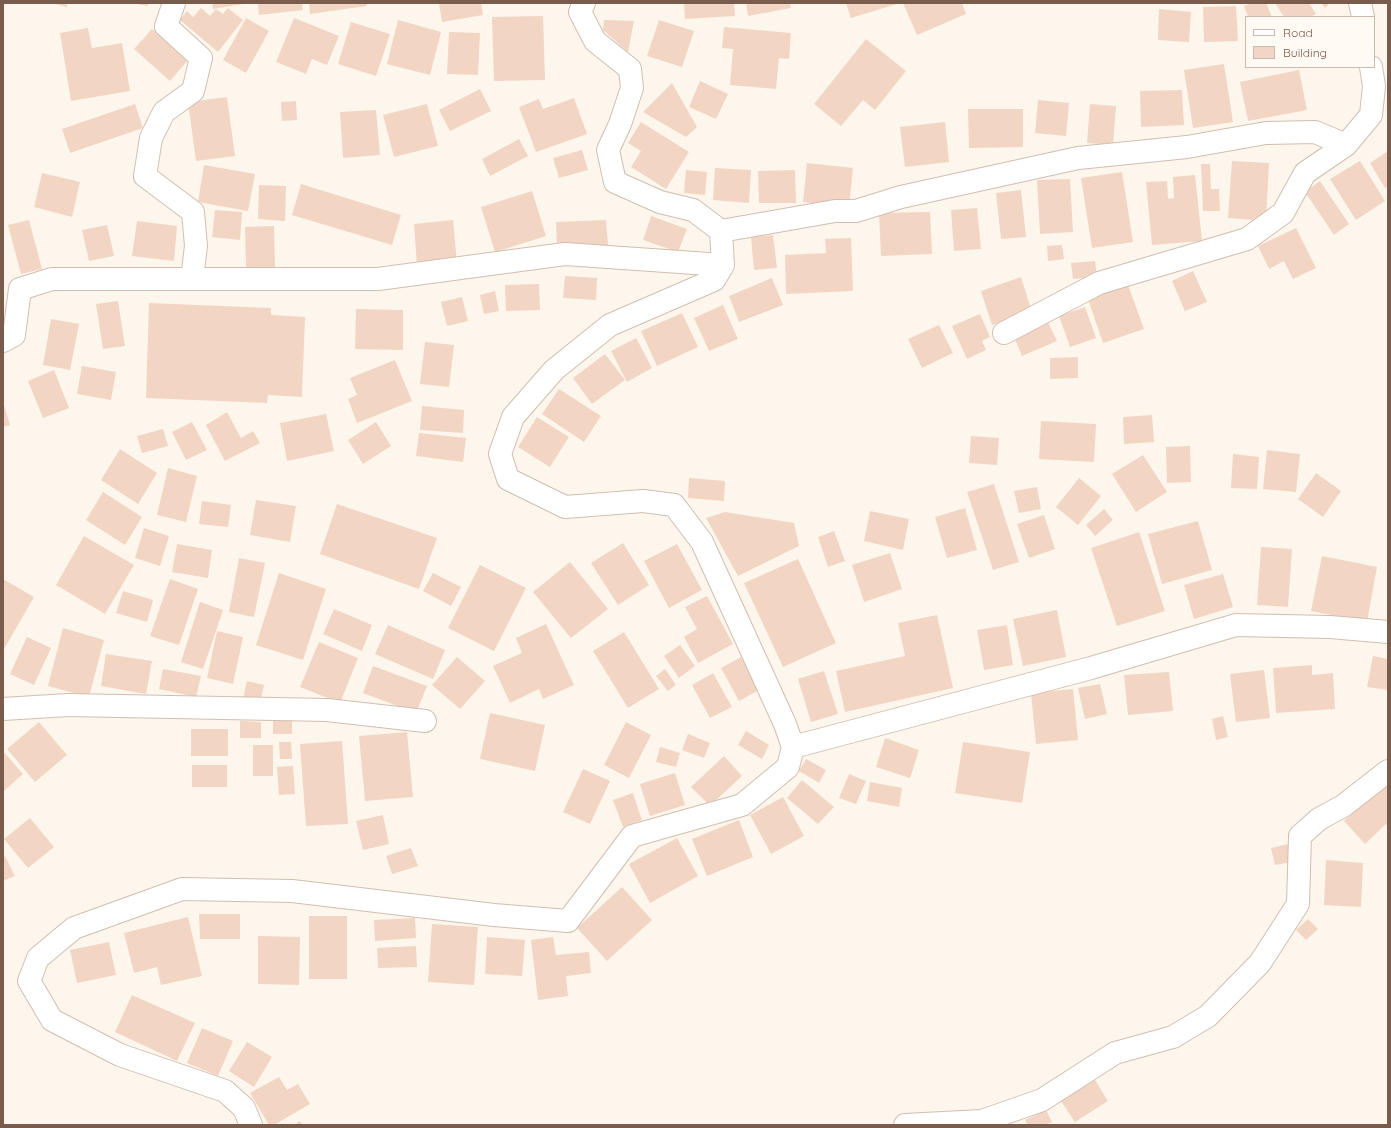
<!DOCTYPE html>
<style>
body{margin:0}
#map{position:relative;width:1391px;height:1128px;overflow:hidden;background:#fdf6ec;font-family:Quicksand,sans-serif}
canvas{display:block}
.frame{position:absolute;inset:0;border:4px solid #7a5c4d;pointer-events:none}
.legend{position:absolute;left:1245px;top:16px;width:130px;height:52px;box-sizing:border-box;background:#fffaf3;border:1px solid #cabbb1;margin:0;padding:5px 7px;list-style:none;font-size:12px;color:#7a5c4d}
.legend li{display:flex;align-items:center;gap:8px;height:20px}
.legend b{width:20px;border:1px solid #cabbb1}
</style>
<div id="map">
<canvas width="1391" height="1128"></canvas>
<div class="frame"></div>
<ul class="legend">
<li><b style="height:5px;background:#fff"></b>Road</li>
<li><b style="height:11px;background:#f3d5c3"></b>Building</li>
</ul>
</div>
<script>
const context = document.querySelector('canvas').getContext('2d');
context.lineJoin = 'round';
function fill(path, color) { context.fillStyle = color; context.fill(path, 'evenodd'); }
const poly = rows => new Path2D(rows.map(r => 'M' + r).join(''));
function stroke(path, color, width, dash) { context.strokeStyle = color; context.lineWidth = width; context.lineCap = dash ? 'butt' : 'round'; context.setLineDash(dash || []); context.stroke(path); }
fill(poly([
 [51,3,67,3,67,7],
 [130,3,148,3,148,6],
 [212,3,243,3,243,4,213,9],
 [258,3,302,3,303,10,259,15],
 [309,3,366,3,367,6,310,14],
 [439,3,481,3,483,15,442,22],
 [684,3,734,3,735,16,685,19],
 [746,3,790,3,791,8,748,16],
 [846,3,896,3,897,4,851,18],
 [903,3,962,3,966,14,917,35],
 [1252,3,1266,3,1272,17,1248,17,1244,6],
 [1275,3,1309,3,1316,14,1310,17,1284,17],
 [1321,3,1330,3,1325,8],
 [1236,6,1238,41,1204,42,1203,7],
 [201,8,210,16,216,9,223,14,228,8,243,20,218,52,180,20,187,11,193,17],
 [1159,9,1191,12,1189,42,1158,40],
 [543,16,545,80,494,81,492,17],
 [246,18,269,31,246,73,223,60],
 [294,18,339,36,327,65,312,59,306,74,276,62],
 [398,20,441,32,430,75,387,64],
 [604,20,634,21,628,52,603,30],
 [659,20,694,31,682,67,647,56],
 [351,22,390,34,376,76,338,64],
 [724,27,791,33,789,59,779,58,776,89,730,85,733,49,722,48],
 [88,28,92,48,122,43,130,91,71,101,60,33],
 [152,29,188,60,170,81,134,49],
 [449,32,480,33,478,75,447,74],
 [866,39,906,71,875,110,863,100,841,126,814,104],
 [1224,64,1233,122,1193,128,1184,70],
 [1299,70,1307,110,1248,121,1240,82],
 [700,81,728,94,716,119,689,107],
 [672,83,697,127,686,137,643,112],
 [480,89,491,111,450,131,439,110],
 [1182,90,1184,125,1141,127,1140,91],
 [227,97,235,156,196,161,188,102],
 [574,98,587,134,536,152,519,107,539,99,543,109],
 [1038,100,1069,103,1066,136,1035,133],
 [296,101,297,120,282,121,281,102],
 [135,104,143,128,70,153,62,129],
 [427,104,438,146,394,157,383,115],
 [1090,104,1116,106,1113,145,1087,143],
 [968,109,1023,109,1023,147,969,148],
 [376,110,380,155,343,158,340,112],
 [641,122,689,152,666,189,631,167,641,151,628,143],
 [945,122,949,162,905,167,900,127],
 [519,139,528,156,490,176,482,159],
 [582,150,588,170,559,178,553,158],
 [1388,151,1388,187,1385,188,1370,163],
 [1232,161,1269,163,1266,221,1228,218],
 [1360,161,1385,201,1356,220,1330,179],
 [807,163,853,168,849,207,803,202],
 [1201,164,1210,164,1211,189,1219,189,1220,211,1203,211],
 [204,165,255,174,248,211,198,202],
 [715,168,751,170,749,203,713,200],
 [686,170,707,172,705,195,684,193],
 [795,170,796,203,759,203,758,171],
 [1122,172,1133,242,1092,248,1081,178],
 [42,173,80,182,72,217,34,207],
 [1195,175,1202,241,1152,245,1146,182,1167,181,1168,199,1174,198,1173,177],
 [1070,179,1073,232,1040,234,1037,180],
 [1320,181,1349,224,1334,235,1305,192],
 [301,184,401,215,392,245,292,215],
 [259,185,286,186,285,221,258,219],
 [1021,190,1026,237,1001,239,996,193],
 [532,191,546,236,495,252,481,207],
 [977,208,981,249,954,251,951,210],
 [215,210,242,212,240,240,212,237],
 [930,212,932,254,881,256,879,213],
 [651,216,687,229,678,252,643,240],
 [29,220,42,269,21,274,8,225],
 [453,220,457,263,417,266,414,224],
 [606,220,608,245,557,247,556,222],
 [137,221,177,226,174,261,132,256],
 [107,225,114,256,89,261,82,230],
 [274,226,275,267,246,268,245,227],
 [1296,228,1316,268,1293,279,1284,261,1269,269,1258,246],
 [773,235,777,268,754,270,751,237],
 [851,238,853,291,786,294,785,255,826,253,825,239],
 [1062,245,1064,259,1048,261,1047,246],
 [1095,261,1097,277,1073,279,1071,263],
 [1193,271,1207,302,1185,311,1172,281],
 [565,276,597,278,596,300,563,298],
 [1021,277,1032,312,992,325,981,291],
 [772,278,783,305,739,322,729,296],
 [539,284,540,310,506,311,505,285],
 [1128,285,1144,329,1103,343,1088,299],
 [495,291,499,311,484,314,480,295],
 [462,297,468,321,447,326,441,302],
 [118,301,125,346,103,349,96,304],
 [149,303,271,308,271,315,305,317,302,397,268,395,267,403,146,398],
 [723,305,738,339,709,351,694,318],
 [1085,307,1096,338,1070,347,1059,316],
 [356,309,403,310,403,350,355,349],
 [682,313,698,347,657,366,641,331],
 [980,314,990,337,982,341,986,350,967,359,952,326],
 [51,319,79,324,70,370,43,365],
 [1048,322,1057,341,1022,356,1014,337],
 [939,325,953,353,922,368,908,339],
 [636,338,652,368,627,382,611,351],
 [425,342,454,345,449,387,420,384],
 [605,354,625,380,592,404,573,378],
 [1078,357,1078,378,1050,379,1050,358],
 [395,360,412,401,357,423,348,399,357,395,350,378],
 [82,366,116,372,111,400,77,394],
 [54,370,69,408,43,418,28,381],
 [559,389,601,416,584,442,542,414],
 [3,402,10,425,3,427],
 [422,406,464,410,463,433,420,430],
 [227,412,241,438,253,431,260,443,225,461,206,425],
 [326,414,334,451,287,461,280,423],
 [1152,415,1154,442,1124,444,1123,417],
 [537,417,569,437,550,467,518,447],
 [1041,421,1096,424,1094,462,1039,459],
 [192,422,207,450,186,460,172,432],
 [376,422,391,446,363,464,348,440],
 [163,429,168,446,142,453,137,436],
 [419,433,466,438,463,462,416,456],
 [971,436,999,438,997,465,969,463],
 [1190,446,1191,482,1167,483,1166,447],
 [120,449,157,473,138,504,101,480],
 [1267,450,1300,454,1296,492,1263,489],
 [1233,454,1259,457,1257,489,1231,488],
 [1143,455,1167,492,1136,512,1112,474],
 [168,468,197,476,186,522,157,515],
 [1316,473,1341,491,1323,517,1298,499],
 [689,478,725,481,724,501,688,498],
 [1079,478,1101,496,1078,525,1056,507],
 [994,484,1019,562,993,570,967,492],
 [1037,487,1041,509,1019,513,1014,491],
 [103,492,142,517,125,545,86,520],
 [256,500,296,506,290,542,250,535],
 [202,501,231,505,228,527,199,524],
 [337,504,437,538,419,589,320,554],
 [965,508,977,550,947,558,935,517],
 [1104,509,1113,520,1095,536,1086,525],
 [870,511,909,519,903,550,864,541],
 [725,512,794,523,799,546,738,576,706,518],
 [1044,515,1055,549,1029,558,1017,524],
 [1198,521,1212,570,1162,584,1148,534],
 [144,528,169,536,160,566,135,558],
 [834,531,845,561,828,567,818,537],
 [1139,532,1165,611,1117,626,1091,548],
 [84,536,134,565,105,614,56,585],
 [623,543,649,585,618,605,591,563],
 [177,544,212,550,208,578,172,572],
 [677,544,702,590,669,608,644,561],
 [1261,547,1292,549,1288,607,1257,605],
 [890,553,902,589,864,602,852,565],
 [1322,556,1377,567,1367,622,1311,611],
 [239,558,265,563,254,617,229,612],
 [798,559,836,643,783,667,744,583],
 [570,562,608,609,571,638,533,592],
 [480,565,526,588,494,651,448,628],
 [279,573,326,589,303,660,256,645],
 [433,573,461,587,451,606,423,591],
 [1223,574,1233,607,1194,619,1184,585],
 [3,579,34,597,3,651],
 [170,579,198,589,179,645,150,636],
 [123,591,153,600,147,622,116,613],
 [707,596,733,644,698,663,684,637,697,629,685,607],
 [200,602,223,610,203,669,181,662],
 [334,609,372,625,362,651,323,634],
 [1057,610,1066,657,1023,666,1013,619],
 [937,615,953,688,845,712,836,671,905,656,898,623],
 [546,624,574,685,543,699,539,689,510,703,493,666,522,653,516,638],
 [388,625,445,650,433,679,375,654],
 [1007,625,1013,665,984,670,977,630],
 [63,628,104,640,89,697,48,686],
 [217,631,243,637,233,684,207,678],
 [624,632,659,689,628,708,593,651],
 [27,637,51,648,34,685,10,674],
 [319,642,358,658,340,703,300,687],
 [680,645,695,666,679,678,664,656],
 [106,654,152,661,146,694,101,686],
 [1373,656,1388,659,1388,690,1367,687],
 [457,657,485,681,460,709,432,685],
 [741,657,759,690,739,701,721,668],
 [1312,665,1312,675,1333,673,1335,709,1276,713,1273,668],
 [373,666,427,686,416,713,363,693],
 [163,669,201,676,196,697,159,689],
 [665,669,676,685,668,691,656,676],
 [1264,670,1270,718,1236,722,1230,674],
 [824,671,838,714,811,722,798,679],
 [1169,672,1173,711,1128,715,1124,675],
 [713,673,732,707,710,718,692,685],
 [247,681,264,685,260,703,243,699],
 [1100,684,1107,714,1085,719,1078,688],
 [1073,689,1078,740,1036,744,1031,693],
 [490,713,545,725,535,771,480,759],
 [1223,716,1228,737,1216,740,1212,719],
 [273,719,292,719,292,734,273,734],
 [240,721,261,722,261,738,240,738],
 [39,722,67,755,35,782,7,749],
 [626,722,651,735,629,778,604,765],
 [191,729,228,729,228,756,191,756],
 [746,731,769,745,762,759,738,745],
 [407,732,413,797,365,801,359,736],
 [688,734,710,743,704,758,682,750],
 [885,738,919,750,910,778,876,767],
 [342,741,348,824,306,826,300,744],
 [279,742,291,742,292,759,280,759],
 [963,742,1030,752,1022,803,955,793],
 [253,745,273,745,273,776,253,776],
 [660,747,680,753,676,767,656,762],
 [3,751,23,774,3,792],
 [724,756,742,776,710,806,691,787],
 [806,759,826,770,819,783,799,771],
 [192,765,227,765,227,787,192,787],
 [293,766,295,794,279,795,277,767],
 [583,769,610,781,590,824,563,812],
 [675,773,685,805,650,816,640,784],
 [849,774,866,781,856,804,839,798],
 [802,780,834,807,818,824,787,798],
 [1387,781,1388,826,1386,824,1365,844,1344,821],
 [870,782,902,788,899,807,867,801],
 [633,793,642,820,623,827,613,800],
 [783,797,804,836,771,854,750,815],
 [383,815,389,844,363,850,356,821],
 [30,818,54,847,28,868,4,839],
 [739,820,753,857,707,876,692,839],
 [677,838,698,876,650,903,629,864],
 [1288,844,1292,862,1275,865,1271,848],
 [411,848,418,866,392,874,386,856],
 [5,856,15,876,3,881,3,857],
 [1326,860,1363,863,1361,907,1324,905],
 [622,887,652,920,607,961,577,928],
 [199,914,240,914,240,939,200,939],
 [309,916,347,916,347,979,309,979],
 [188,917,202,976,161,985,157,967,134,973,124,933],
 [415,918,416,938,375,941,374,920],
 [1308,919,1318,929,1306,940,1296,930],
 [432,924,478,927,474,985,428,982],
 [258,936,300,937,299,985,258,984],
 [487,937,525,940,522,976,485,974],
 [553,937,556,955,589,952,591,973,566,976,568,996,538,1000,531,940],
 [109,942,116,975,77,983,70,950],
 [416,946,417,967,378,968,377,948],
 [132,995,195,1023,177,1061,115,1032],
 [202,1028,233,1041,218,1076,187,1063],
 [247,1042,272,1057,254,1087,229,1071],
 [279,1077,287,1090,298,1084,310,1104,274,1125,269,1125,250,1093],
 [1095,1080,1108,1101,1075,1122,1061,1101],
 [1046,1110,1052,1122,1045,1125,1028,1125,1025,1120],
 [299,1121,303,1125,295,1125]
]), '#f3d5c3');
const minor = poly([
 [174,3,166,26,201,58,193,91,164,112,151,138,145,176,193,212,196,246,192,279],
 [1360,3,1363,17],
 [721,231,835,211,856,211,901,197,1078,158,1187,147,1266,133,1315,132,1346,145],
 [1004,333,1099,283,1247,239,1283,213,1305,173,1346,145,1371,115,1374,86,1371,67],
 [3,341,14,335,20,289,52,279,378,279,565,254,723,265],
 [3,709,68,705,327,710,425,721],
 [793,747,1091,668,1236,625,1330,627,1388,632],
 [251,1125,244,1108,225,1091,120,1055,52,1020,29,981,38,958,74,928,182,889,292,891,494,915,568,921,632,836,742,805,788,767,793,747,785,724,702,542,674,505,643,501,565,507,508,479,500,454,513,417,554,370,610,325,714,280,723,265,721,231,693,210,660,202,615,182,608,150,620,124,632,88,630,69,595,41,580,12,584,3],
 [905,1125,982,1121,1042,1100,1115,1053,1173,1037,1208,1016,1260,963,1298,904,1300,836,1319,819,1343,806,1388,771]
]);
stroke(minor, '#d1beb0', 24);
stroke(minor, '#fff', 22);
</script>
